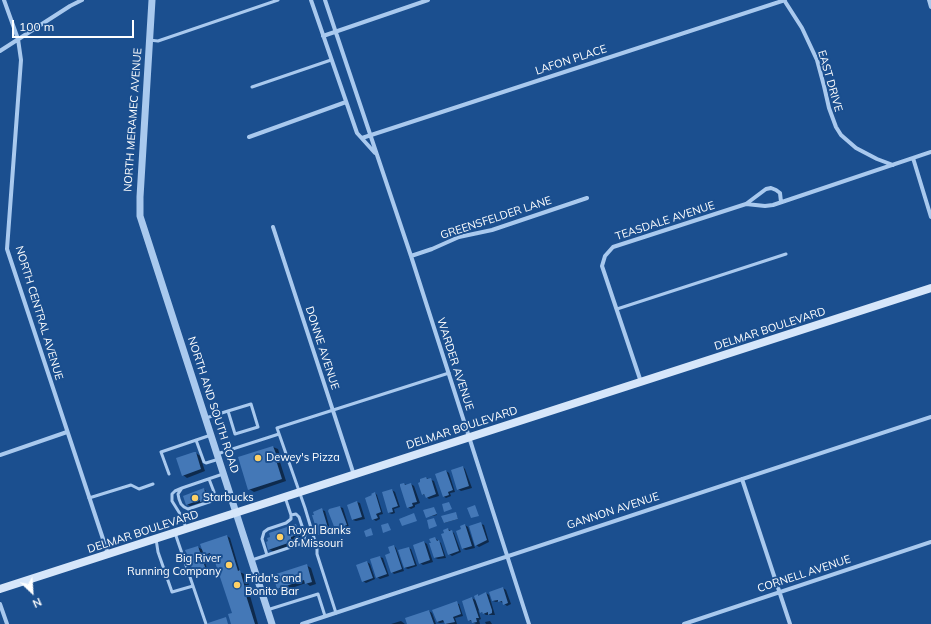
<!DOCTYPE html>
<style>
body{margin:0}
#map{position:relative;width:931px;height:624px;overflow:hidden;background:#1b4f8f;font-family:Mulish,sans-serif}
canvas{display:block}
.north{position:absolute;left:12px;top:572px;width:40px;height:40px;-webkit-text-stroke:3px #1b4f8f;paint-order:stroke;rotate:155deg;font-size:11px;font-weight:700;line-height:16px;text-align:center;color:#fff}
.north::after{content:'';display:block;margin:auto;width:14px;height:18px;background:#fff;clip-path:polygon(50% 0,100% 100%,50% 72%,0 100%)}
.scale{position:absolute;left:12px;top:20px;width:122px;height:18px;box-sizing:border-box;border:2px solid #fff;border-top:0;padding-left:5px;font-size:12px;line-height:14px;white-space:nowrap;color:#fff;-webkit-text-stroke:3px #1b4f8f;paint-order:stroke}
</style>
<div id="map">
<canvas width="931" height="624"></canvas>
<div class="north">N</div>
<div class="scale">100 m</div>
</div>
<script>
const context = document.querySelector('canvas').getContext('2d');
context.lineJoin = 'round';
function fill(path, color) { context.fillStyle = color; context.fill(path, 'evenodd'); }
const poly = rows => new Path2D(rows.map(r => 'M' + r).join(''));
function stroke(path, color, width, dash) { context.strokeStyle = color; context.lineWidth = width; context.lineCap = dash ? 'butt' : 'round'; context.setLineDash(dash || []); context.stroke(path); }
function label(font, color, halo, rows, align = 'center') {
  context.font = font + ' Mulish,sans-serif'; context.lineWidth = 4; context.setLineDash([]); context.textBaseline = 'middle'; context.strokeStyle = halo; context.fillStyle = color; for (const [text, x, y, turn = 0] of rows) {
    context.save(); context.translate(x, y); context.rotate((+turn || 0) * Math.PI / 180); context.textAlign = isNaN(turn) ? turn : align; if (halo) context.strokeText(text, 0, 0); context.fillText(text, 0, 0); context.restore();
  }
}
fill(poly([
 [273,447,278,449,282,462,280,462,286,481,254,492,249,489,239,458],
 [196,453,200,456,205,471,187,478,183,475],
 [463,467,465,469,472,488,461,491,458,489],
 [446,471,449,473,455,492,450,493,451,496,446,498,443,496],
 [426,478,434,481,439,496,429,499,423,494],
 [404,484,407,485,411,484,414,486,420,503,415,505,415,507,411,509,408,507],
 [204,489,206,491,209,501,204,503,202,502,190,506,187,504],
 [392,490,395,492,400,507,394,509,395,513,392,514,389,513],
 [375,493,377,495,383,514,379,515,380,519,376,521,373,519,373,496],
 [357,502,360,503,365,519,356,521,353,520,349,505],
 [340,507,343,508,349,527,339,530,336,528,330,510],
 [434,508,437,515,427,517],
 [322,510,325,511,331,533,321,536,319,534],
 [456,513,458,519,444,523],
 [481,524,484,525,489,542,479,547,476,545],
 [465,525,468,527,475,548,466,550,463,549,457,531,463,530],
 [295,526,300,528,303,536,295,539,295,545,274,552,269,549],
 [448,529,454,533,461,552,452,556,449,554,446,533],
 [227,536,230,538,240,572,246,575,251,592,249,592,258,624,232,624,234,614,215,560,213,559,212,555,208,556,202,553,208,572,198,575,195,574,192,568,186,551,198,547,203,550],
 [435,538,441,543,446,558,438,559,435,558],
 [424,542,427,544,433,562,423,565,420,563],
 [394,546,396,548,404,571,394,574,392,572],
 [408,548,411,549,417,566,408,569,405,568,400,551],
 [380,557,383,558,389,576,380,579,377,577,371,560],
 [367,562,370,564,375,579,366,583,363,581],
 [306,565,311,568,316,584,310,586,306,583,283,591,278,588],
 [503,588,506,590,511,604,507,606,503,603,499,601,496,602,493,601],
 [486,593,489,595,495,615,486,615,478,610,481,619,479,620,480,624,476,624,469,620,472,598,477,601,478,596,479,596],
 [456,603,459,604,463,616,455,618,457,624,446,624,445,622,440,623,437,622],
 [429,611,432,613,436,624,408,624],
 [401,621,405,624,391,624],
 [490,621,492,624,486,624,485,622]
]), '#0007');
fill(poly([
 [273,446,278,459,276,460,282,479,248,490,238,457],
 [194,452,196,452,201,469,182,476,176,458],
 [463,466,469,486,457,490,451,470],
 [446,470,453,490,448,492,449,495,443,497,435,474],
 [426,477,427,479,431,478,436,494,426,498,424,494,422,495,418,483,420,482,420,479],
 [404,483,405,485,411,483,417,502,412,503,413,506,407,508,400,486,400,484],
 [204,488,207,500,200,502,200,500,186,505,183,496],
 [392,489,398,506,392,508,393,512,388,513,382,492],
 [375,492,381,512,376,514,378,518,372,520,365,498,372,495,371,494],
 [357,501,362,517,352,520,347,505],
 [449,502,452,509,444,512,442,504],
 [475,505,479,516,471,518,467,508],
 [340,506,347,525,335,529,328,511,329,509],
 [434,507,437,514,426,518,423,510],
 [322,508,329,531,318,535,312,515,314,515,313,512],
 [456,512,458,519,444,523,441,516],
 [414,513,417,521,402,526,399,519],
 [434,518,437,526,429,529,427,520],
 [481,522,487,540,475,546,469,526],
 [388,523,391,530,383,533,381,525],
 [296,524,299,534,291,537,291,542,268,550,266,542,268,541,267,538,270,537,269,533],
 [465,524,472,546,462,549,456,531,461,529,460,526],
 [371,528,373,535,366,537,364,531],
 [448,528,449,531,452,530,459,551,448,555,441,534,444,533,443,530],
 [227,535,238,571,240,570,245,588,244,589,255,624,231,624,228,614,232,613,214,559,212,560,210,553,204,555,200,544],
 [435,537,437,541,439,540,444,556,434,558,429,543,431,543,429,539],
 [424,541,430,560,419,564,413,545],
 [394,545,402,569,391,573,385,555,390,553,388,547],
 [198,546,206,570,194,574,185,550],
 [409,547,415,565,404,568,398,550],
 [380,556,387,574,376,578,370,559],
 [367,561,373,578,362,582,356,565],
 [307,564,312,582,305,584,304,580,277,589,273,575],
 [503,587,508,603,503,605,502,601,498,602,498,600,492,601,489,592],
 [486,592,492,610,492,613,488,615,488,612,483,614,482,612,480,613,474,596,478,594,478,596],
 [472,597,479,618,476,618,477,622,472,623,471,620,468,621,462,601],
 [457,601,461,614,453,617,455,622,445,624,443,620,437,622,432,610],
 [429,610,434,624,407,624,405,618],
 [226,617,228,624,208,624,208,623]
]), '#4478b7');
stroke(poly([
 [149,40,158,41,278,0],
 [252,87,331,60],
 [617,309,786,254],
 [206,418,228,411,251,404,258,427,235,434,228,411],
 [196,440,204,462,206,463,219,459],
 [217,454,279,434],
 [169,474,161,452,211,435],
 [182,488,178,494,179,499,181,504,184,507,188,509,212,501,214,498,214,492,209,479],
 [89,498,131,485,139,489,153,484],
 [186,528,182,517,172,501,172,494,175,491,182,488,223,474],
 [175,533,206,624],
 [156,539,158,552,172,592,193,586],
 [267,555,262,539,264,532,268,529,286,523,291,519,291,515,285,497],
 [252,560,300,544,303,542,305,535,299,517,296,514,291,515],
 [267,610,318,594,325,616],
 [336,613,317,554,317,548,305,508,277,428,449,373]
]), '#a9c9ee', 3);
stroke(poly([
 [4,0,18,39,21,60,7,249,108,554],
 [311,0,357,133,375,153],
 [325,0,411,256,529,624],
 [784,0,802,28,817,60,824,86,829,108,836,127,841,135,856,148,877,159,893,165],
 [929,0,931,7],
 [323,36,428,0],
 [0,51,70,6,82,0],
 [249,137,346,102],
 [362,138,785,0],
 [913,158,931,217],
 [746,204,766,189,771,188,776,190,780,193,781,202],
 [273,227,354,475],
 [411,256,432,249,459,237,492,230,587,198],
 [641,382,602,266,605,256,613,247,746,204,765,206,773,205,931,152],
 [0,455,67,432],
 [742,479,790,624],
 [0,604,7,624],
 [302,624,931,417],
 [684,624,931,542]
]), '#a9c9ee', 4);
stroke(poly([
 [152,0,140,197,140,216,272,624]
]), '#a9c9ee', 7);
stroke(poly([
 [0,589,931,288]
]), '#d6e6fa', 8);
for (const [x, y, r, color] of [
 [258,458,4,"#ffd166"],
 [195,498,4,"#ffd166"],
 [280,537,4,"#ffd166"],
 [229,565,4,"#ffd166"],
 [237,585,4,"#ffd166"]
]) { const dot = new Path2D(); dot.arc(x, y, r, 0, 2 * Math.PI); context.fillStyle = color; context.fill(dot); stroke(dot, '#1b4f8f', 1.5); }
label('11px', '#fff', '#1b4f8f', [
 ["LAFON PLACE",571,60,-18],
 ["EAST DRIVE",830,81,74],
 ["NORTH MERAMEC AVENUE",133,120,-86],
 ["GREENSFELDER LANE",496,218,-18],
 ["TEASDALE AVENUE",665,221,-18],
 ["NORTH CENTRAL AVENUE",39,313,73],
 ["DELMAR BOULEVARD",770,329,-18],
 ["DONNE AVENUE",322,348,72],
 ["WARDER AVENUE",455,364,72],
 ["NORTH AND SOUTH ROAD",213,405,72],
 ["DELMAR BOULEVARD",462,428,-18],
 ["GANNON AVENUE",613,511,-18],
 ["DELMAR BOULEVARD",143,532,-18],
 ["CORNELL AVENUE",804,574,-18]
]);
label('11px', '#fff', '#1b4f8f', [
 ["Dewey's Pizza",266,458],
 ["Starbucks",203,498],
 ["Royal Banks",288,531],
 ["of Missouri",288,544],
 ["Big River",221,559,"right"],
 ["Running Company",221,572,"right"],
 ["Frida's and",245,579],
 ["Bonito Bar",245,592]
], 'left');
</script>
